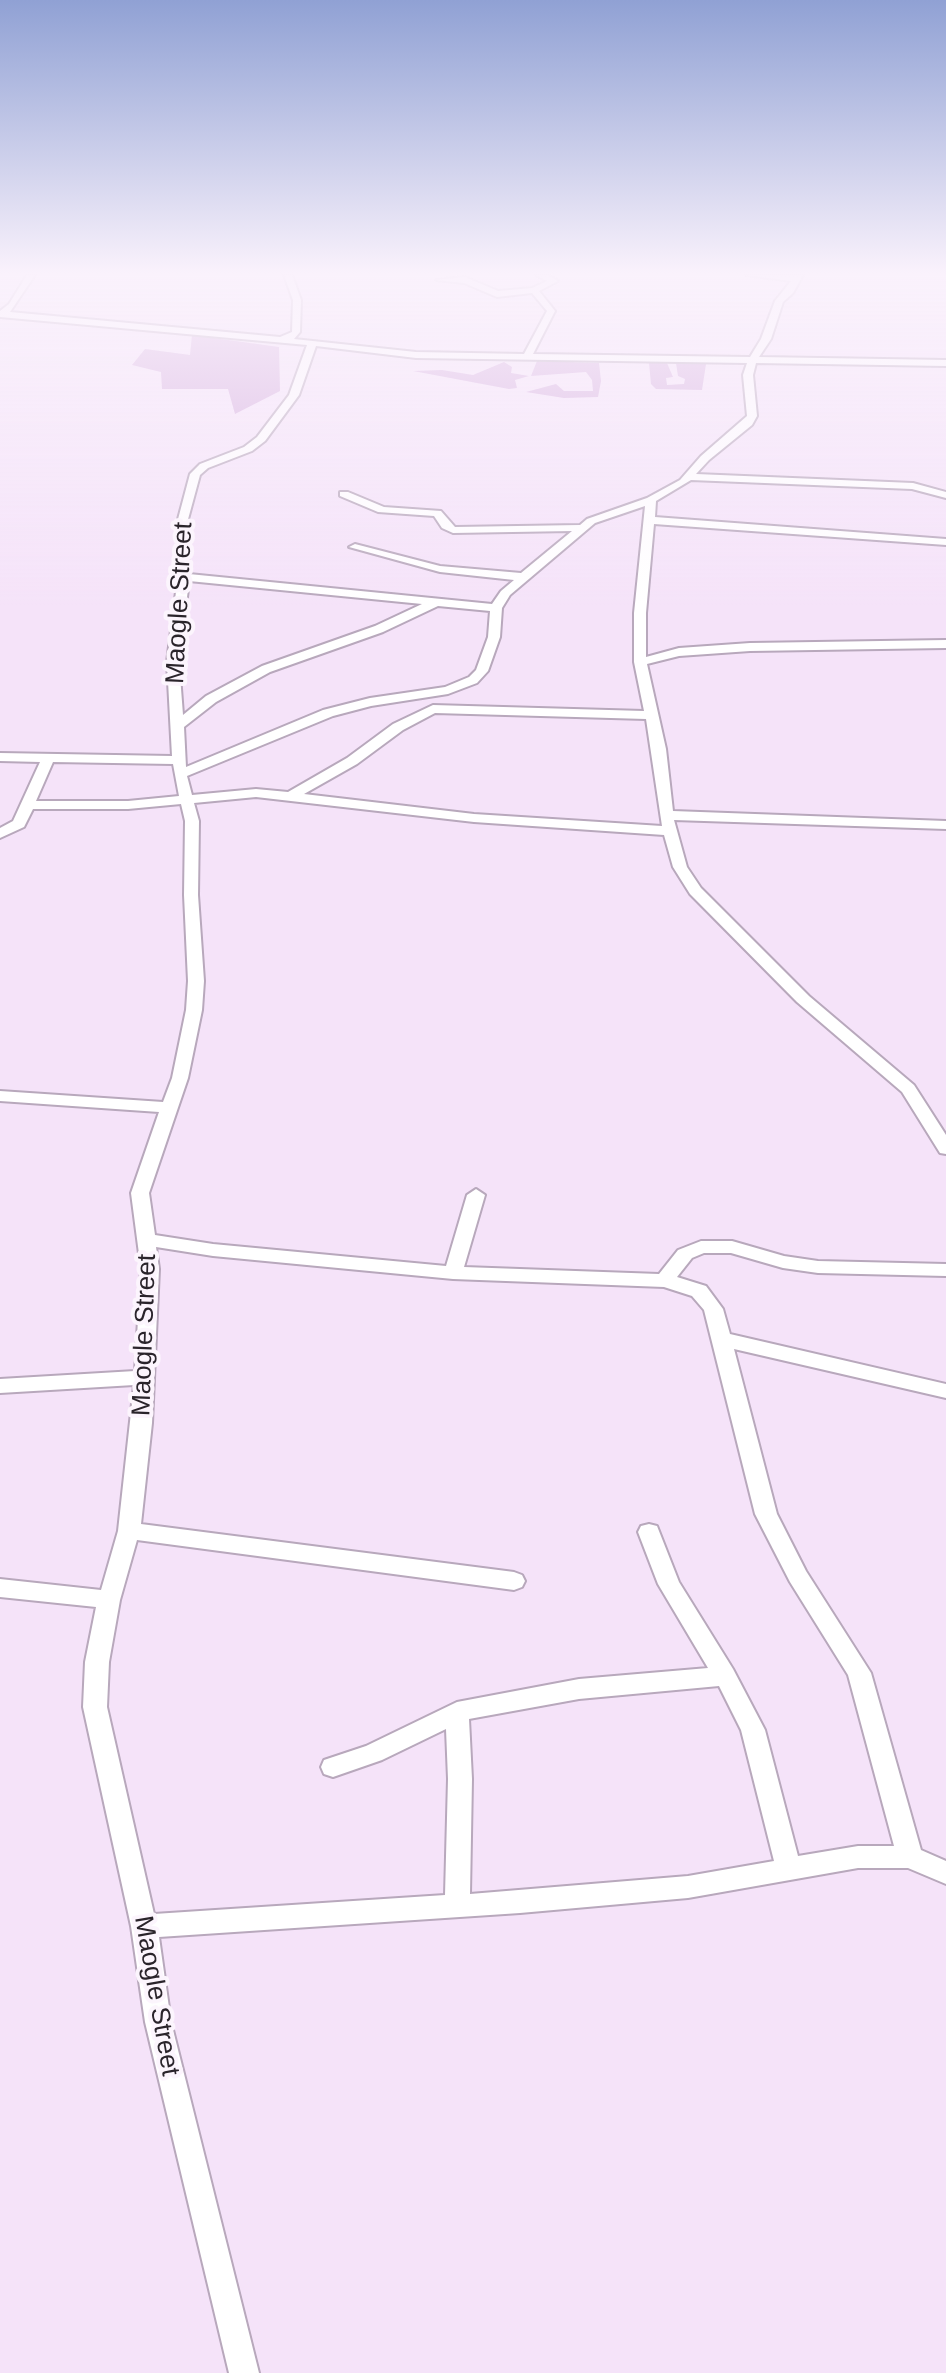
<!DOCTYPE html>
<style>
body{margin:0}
canvas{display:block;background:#f5e3f9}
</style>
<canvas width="946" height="2373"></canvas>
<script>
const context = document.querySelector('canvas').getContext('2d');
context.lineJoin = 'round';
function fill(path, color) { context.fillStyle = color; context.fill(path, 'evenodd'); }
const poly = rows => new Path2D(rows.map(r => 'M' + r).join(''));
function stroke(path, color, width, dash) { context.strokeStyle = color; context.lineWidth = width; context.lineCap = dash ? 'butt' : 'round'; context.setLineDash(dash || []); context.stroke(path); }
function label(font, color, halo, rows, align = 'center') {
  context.font = font + ' Arial,sans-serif'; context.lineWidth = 8; context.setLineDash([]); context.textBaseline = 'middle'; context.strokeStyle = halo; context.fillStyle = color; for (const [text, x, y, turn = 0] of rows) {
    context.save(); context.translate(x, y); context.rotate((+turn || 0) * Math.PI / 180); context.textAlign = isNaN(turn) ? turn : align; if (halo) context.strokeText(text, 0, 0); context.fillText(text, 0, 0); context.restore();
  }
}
fill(poly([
 [192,335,279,347,280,391,235,414,228,389,162,389,161,372,132,365,145,349,190,355],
 [537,361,599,363,601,381,598,397,564,398,526,392,556,384,564,391,593,391,592,380,586,372,531,376],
 [504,362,512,367,511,373,529,376,515,380,517,388,509,389,413,371,442,370,473,375],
 [649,363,667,363,673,377,666,378,667,385,684,384,685,379,678,376,676,363,706,364,702,390,656,389,651,384]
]), '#d3abdc');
const minor = poly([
 [27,275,35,275,10,312,280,337,292,332,293,300,284,275,292,275,301,300,300,332,294,339,416,352,524,354,547,311,532,293,497,297,464,283,436,280,465,277,498,291,532,288,547,281,536,275,548,275,558,281,539,291,555,311,533,354,750,357,761,339,775,301,791,281,746,275,803,275,793,293,783,302,771,339,759,357,946,360,946,366,756,363,753,375,757,416,752,425,709,460,696,474,913,483,946,492,946,498,912,489,691,480,656,501,655,517,946,539,946,545,654,524,646,613,646,657,679,648,750,643,946,640,946,648,750,651,679,656,647,664,666,749,673,811,946,821,946,829,674,820,687,867,701,888,809,996,914,1085,946,1135,946,1154,940,1153,902,1092,797,1002,690,894,673,867,664,835,474,822,256,797,194,803,199,821,198,895,204,981,202,1010,188,1078,149,1193,155,1235,213,1244,446,1266,467,1195,476,1189,485,1195,464,1267,659,1274,678,1250,701,1241,732,1241,784,1256,818,1261,946,1264,946,1276,818,1273,783,1268,731,1253,704,1253,692,1258,677,1277,706,1286,723,1309,730,1334,946,1384,946,1398,734,1349,777,1514,806,1571,871,1673,921,1850,946,1861,946,1884,908,1868,858,1868,688,1898,520,1913,159,1937,171,2022,259,2373,229,2373,145,2022,131,1926,83,1707,85,1662,96,1607,0,1597,0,1579,101,1590,118,1531,134,1385,0,1393,0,1379,135,1371,141,1269,131,1193,159,1112,0,1101,0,1091,163,1102,172,1078,186,1010,188,981,184,895,185,821,181,804,128,809,33,809,24,827,0,838,0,828,13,821,40,762,0,761,0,753,172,756,167,662,177,584,177,523,190,474,200,464,244,447,257,437,289,395,307,345,0,317,0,311,9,304,27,275],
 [316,346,416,358,747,363,743,375,747,416,701,456,680,480,647,498,587,519,580,525,455,527,441,511,384,507,348,492,340,492,340,496,378,512,434,516,442,528,453,533,572,531,521,573,440,566,355,544,349,547,440,572,514,580,501,591,492,604,189,574,187,523,200,475,208,468,252,451,265,441,299,395,316,346],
 [645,506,634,613,634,662,644,711,433,705,393,724,347,758,288,792,256,789,192,795,187,776,333,716,371,706,448,694,477,683,488,671,500,637,502,608,510,595,595,523,645,506],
 [189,581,422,604,375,626,262,666,206,696,183,715,179,662,189,581],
 [438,606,490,611,488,637,476,670,469,677,445,687,370,698,323,710,186,767,184,727,216,702,270,672,383,632,438,606],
 [435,713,646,719,662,826,474,814,304,794,357,764,403,730,435,713],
 [53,762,173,764,179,796,128,801,36,801,53,762],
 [156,1247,213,1256,453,1279,664,1287,692,1296,704,1310,755,1514,790,1582,848,1675,894,1846,858,1846,798,1856,765,1730,733,1669,679,1582,657,1526,649,1524,641,1526,638,1532,658,1584,708,1668,579,1679,457,1702,366,1746,324,1760,321,1767,324,1774,333,1777,382,1760,446,1729,448,1779,445,1895,154,1914,107,1707,109,1662,120,1600,137,1540,514,1590,522,1587,525,1581,522,1575,514,1572,141,1524,152,1423,159,1269,156,1247],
 [719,1686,741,1730,774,1861,688,1876,470,1894,472,1779,469,1719,579,1699,719,1686]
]);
stroke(minor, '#b8a8bc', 4);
fill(minor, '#fff');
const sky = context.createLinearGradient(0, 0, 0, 607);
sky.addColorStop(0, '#90a1d4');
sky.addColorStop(0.45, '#faf2fc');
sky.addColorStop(1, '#faf2fc00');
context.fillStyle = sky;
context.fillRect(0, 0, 946, 607);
label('26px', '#2a242b', '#fcf5fd', [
 ["Maogle Street",180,603,-87],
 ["Maogle Street",145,1335,-88],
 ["Maogle Street",156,1996,80]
]);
</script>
